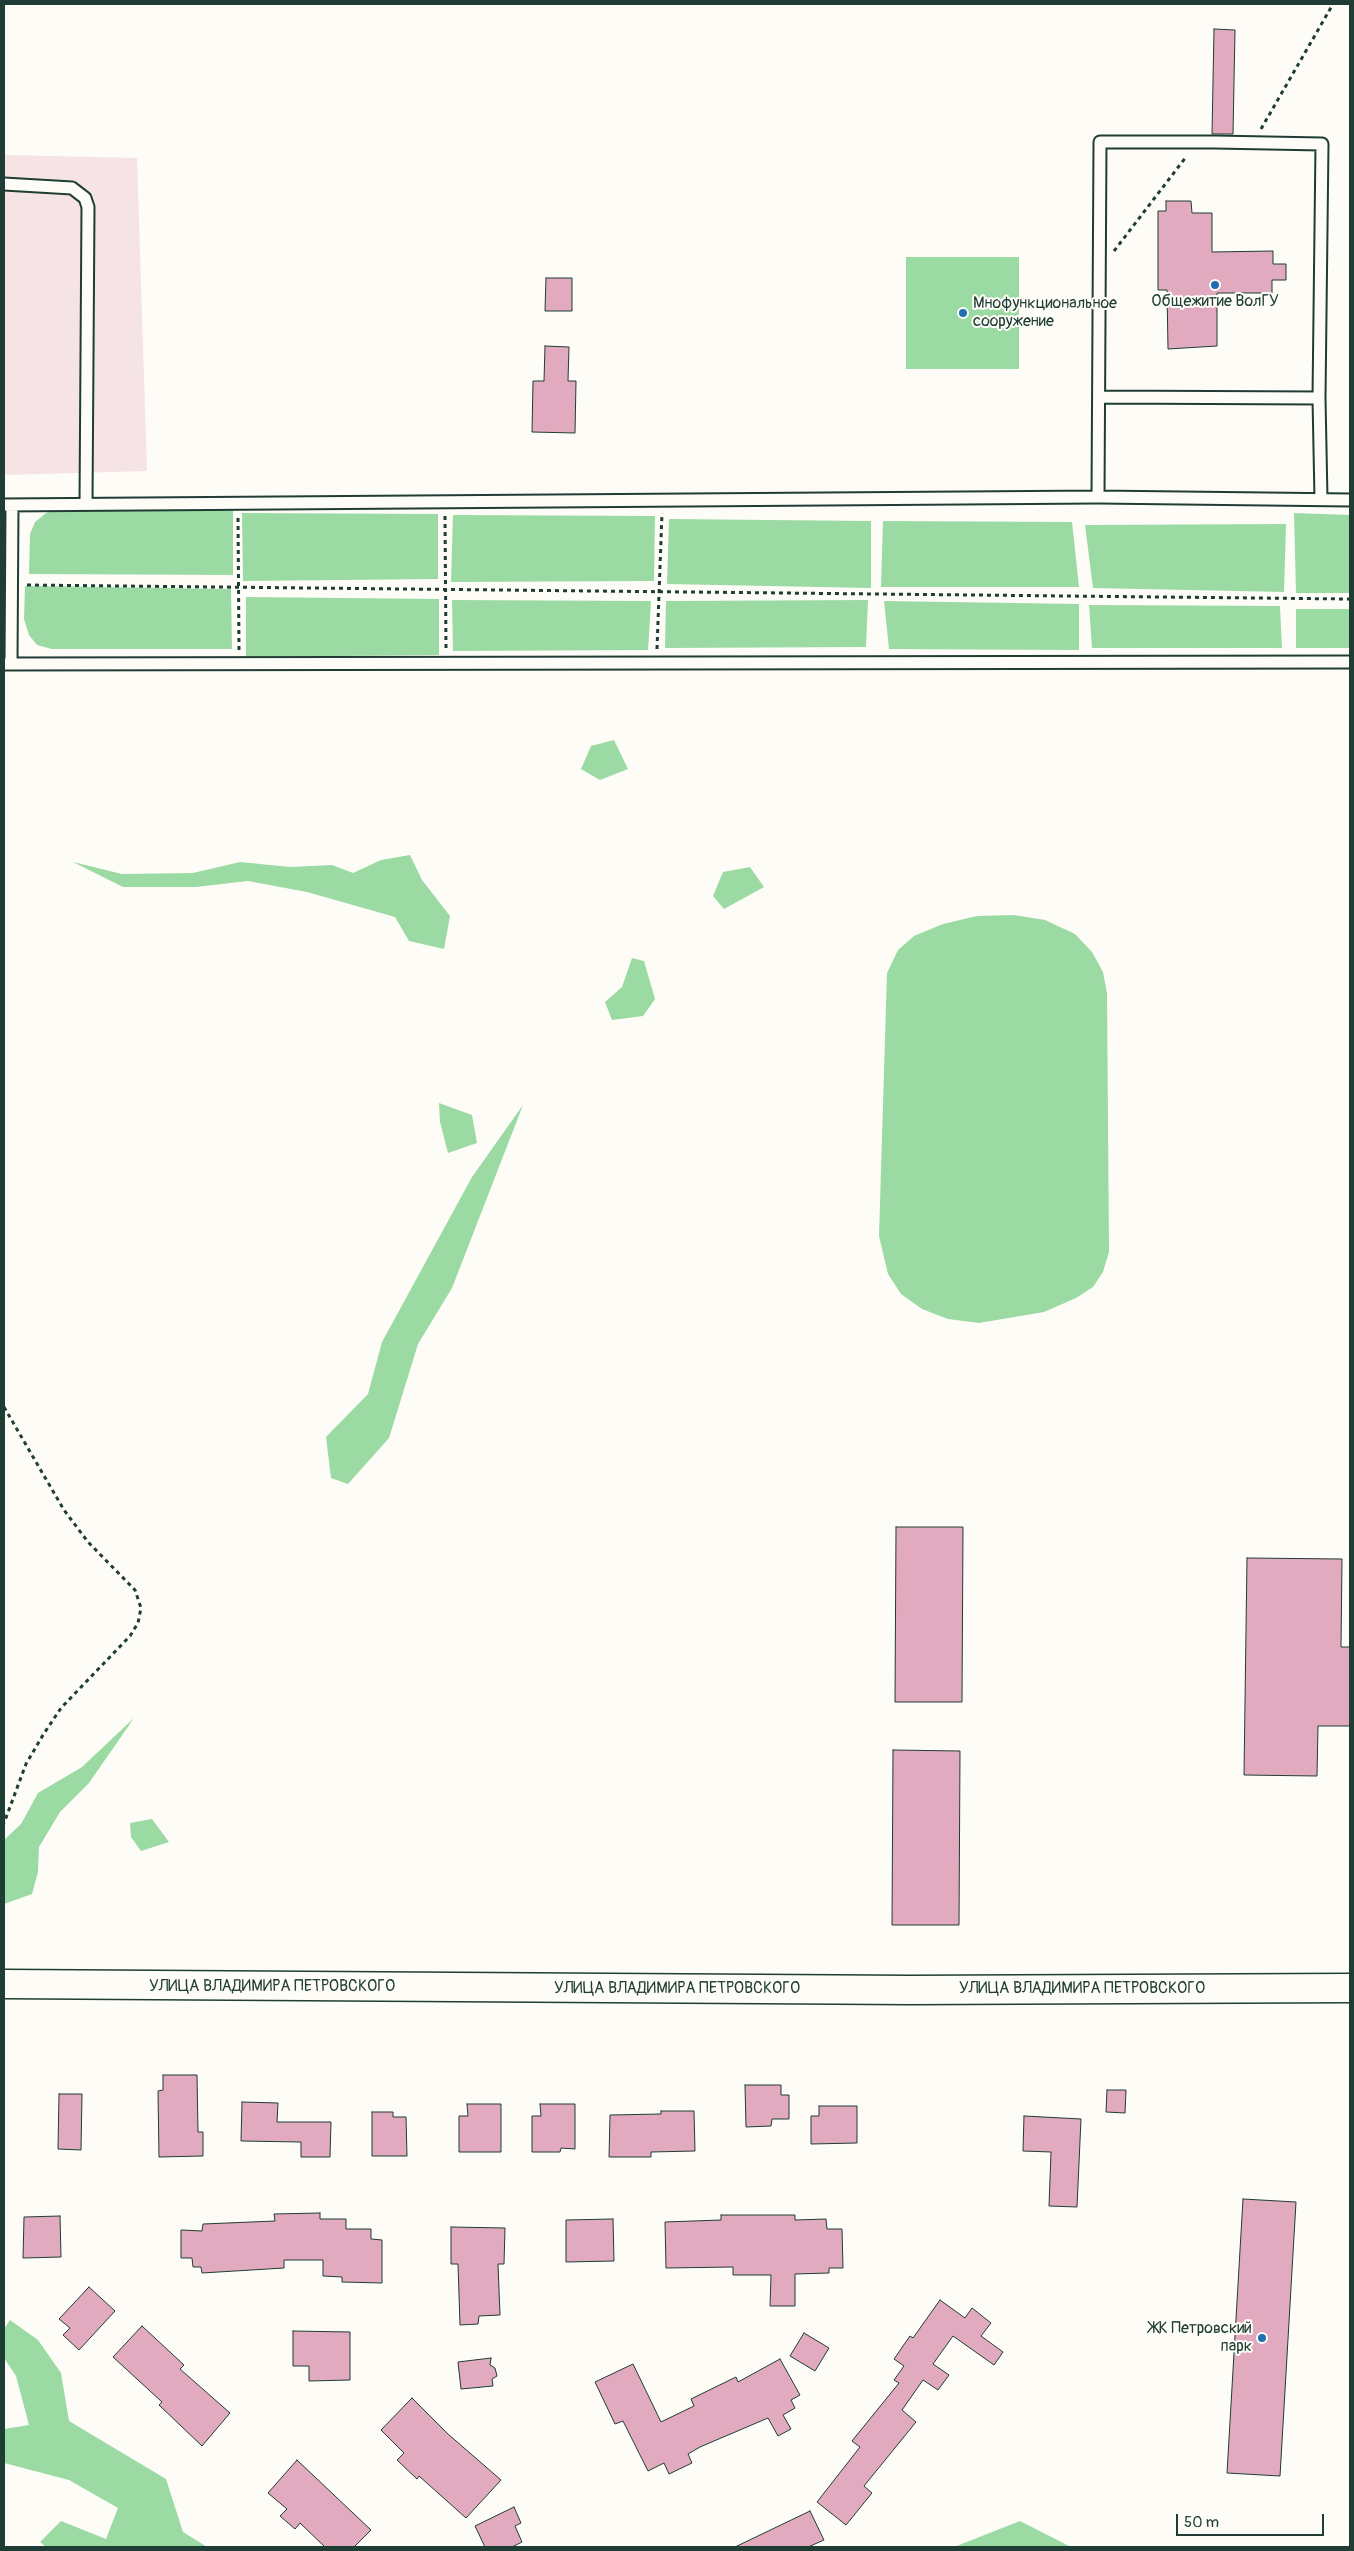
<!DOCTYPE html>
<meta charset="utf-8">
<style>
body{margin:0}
#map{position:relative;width:1354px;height:2551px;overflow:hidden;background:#fdfcf7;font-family:Pangolin,sans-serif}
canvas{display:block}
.frame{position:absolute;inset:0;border:5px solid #1f3d34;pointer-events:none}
.scale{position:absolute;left:1176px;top:2514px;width:148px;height:22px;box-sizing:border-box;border:2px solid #1f3d34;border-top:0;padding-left:6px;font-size:15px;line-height:18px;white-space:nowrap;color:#1f3d34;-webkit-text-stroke:4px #fdfcf7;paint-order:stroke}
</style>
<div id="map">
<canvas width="1354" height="2551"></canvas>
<div class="frame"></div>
<div class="scale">50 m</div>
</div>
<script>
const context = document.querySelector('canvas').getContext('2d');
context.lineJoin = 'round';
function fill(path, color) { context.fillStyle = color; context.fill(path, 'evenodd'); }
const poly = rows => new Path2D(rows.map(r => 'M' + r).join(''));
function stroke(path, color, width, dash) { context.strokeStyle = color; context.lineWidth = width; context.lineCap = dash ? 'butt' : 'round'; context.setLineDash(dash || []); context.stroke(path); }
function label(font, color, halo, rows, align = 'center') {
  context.font = font + ' Pangolin,sans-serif'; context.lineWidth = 4; context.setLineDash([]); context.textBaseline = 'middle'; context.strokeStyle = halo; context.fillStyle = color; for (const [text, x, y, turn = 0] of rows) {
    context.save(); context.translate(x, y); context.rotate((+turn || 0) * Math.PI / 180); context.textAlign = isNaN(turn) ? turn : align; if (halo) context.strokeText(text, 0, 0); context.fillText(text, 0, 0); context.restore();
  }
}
fill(poly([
 [4,155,137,158,147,471,4,475]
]), '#f5e3e6');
fill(poly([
 [906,257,1019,257,1019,369,906,369],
 [57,509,233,510,233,575,29,574,30,534,35,522,46,513],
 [242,513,438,514,438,579,243,581],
 [1294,513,1350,515,1350,593,1296,593],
 [453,515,655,516,654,581,451,582],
 [669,519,871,521,871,588,667,584],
 [883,521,1072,522,1079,587,881,587],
 [1286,524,1284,592,1093,588,1085,525],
 [25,586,231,589,232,649,52,649,37,645,29,635,24,619],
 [246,597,439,599,439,655,246,657],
 [452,600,651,601,648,650,453,651],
 [868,600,866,647,665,648,666,601],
 [884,601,1079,604,1079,650,889,649],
 [1089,605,1280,606,1282,648,1092,648],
 [1296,609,1350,609,1350,648,1296,648],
 [614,740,628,769,600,780,581,769,591,746],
 [410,855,422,880,450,916,444,949,409,941,395,917,307,892,248,881,196,887,123,887,73,862,122,874,193,873,240,862,290,867,332,865,353,873,381,860],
 [750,867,764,887,724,909,713,896,723,872],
 [1014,915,1045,920,1075,934,1092,952,1103,972,1107,993,1109,1252,1103,1272,1093,1287,1076,1298,1044,1312,979,1323,948,1319,922,1309,901,1294,888,1274,879,1236,887,973,898,950,914,936,943,924,977,916],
 [632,958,644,961,655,999,643,1016,612,1020,605,1002,622,987],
 [439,1103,472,1115,477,1143,448,1153,440,1122],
 [523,1105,452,1288,418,1344,389,1438,348,1484,331,1478,326,1437,368,1394,382,1342,472,1177],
 [134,1718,89,1783,60,1812,39,1847,38,1872,32,1894,4,1904,4,1840,21,1824,38,1793,82,1767],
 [152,1819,169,1842,141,1851,131,1837,130,1823],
 [10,2320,38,2340,61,2373,69,2421,166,2479,183,2532,207,2547,46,2547,40,2542,61,2521,106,2539,118,2508,69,2480,4,2463,4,2429,29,2425,16,2376,4,2358,4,2329],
 [1020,2521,1071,2547,954,2547]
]), '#9bdaa3');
const building = poly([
 [1214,29,1235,30,1233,134,1212,134,1214,29],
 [1166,201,1191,201,1192,213,1212,213,1212,252,1273,251,1273,264,1286,264,1286,280,1272,280,1272,293,1217,293,1217,346,1168,349,1167,290,1158,290,1158,211,1166,211,1166,201],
 [546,278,572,278,572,311,545,311,546,278],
 [545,346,569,347,568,381,576,381,575,433,532,432,533,381,544,381,545,346],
 [896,1527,963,1527,962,1702,895,1702,896,1527],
 [1247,1558,1342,1559,1341,1647,1350,1647,1350,1726,1318,1726,1317,1776,1244,1775,1247,1558],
 [893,1750,960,1751,959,1925,892,1925,893,1750],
 [163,2075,197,2075,198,2132,203,2132,203,2156,159,2157,158,2091,163,2090,163,2075],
 [745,2085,781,2085,781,2095,789,2095,789,2119,772,2119,771,2126,746,2127,745,2085],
 [1107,2090,1126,2090,1125,2113,1106,2112,1107,2090],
 [59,2094,82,2094,81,2150,58,2149,59,2094],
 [242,2102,278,2103,277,2122,331,2122,330,2157,301,2157,301,2142,241,2141,242,2102],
 [467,2104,501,2104,501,2152,459,2152,459,2116,468,2116,467,2104],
 [540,2104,575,2104,575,2149,561,2148,560,2152,532,2152,532,2116,541,2116,540,2104],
 [819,2106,857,2106,857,2143,811,2144,811,2116,819,2116,819,2106],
 [661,2111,694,2111,695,2151,651,2152,651,2157,609,2157,610,2115,661,2114,661,2111],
 [372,2112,393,2112,393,2117,406,2117,407,2156,372,2156,372,2112],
 [1024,2116,1081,2119,1077,2207,1049,2206,1051,2152,1023,2151,1024,2116],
 [1243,2199,1296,2202,1280,2476,1227,2473,1243,2199],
 [320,2213,320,2219,346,2219,346,2229,371,2229,371,2239,382,2240,382,2283,342,2282,342,2277,323,2276,323,2260,284,2260,284,2268,202,2273,201,2267,193,2267,192,2258,181,2258,181,2230,202,2231,203,2224,275,2221,274,2214,320,2213],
 [721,2215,795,2215,795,2220,826,2219,827,2229,842,2229,843,2268,829,2268,829,2273,795,2274,795,2306,770,2306,771,2275,733,2275,733,2267,666,2268,665,2222,721,2220,721,2215],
 [60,2216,61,2257,23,2258,24,2217,60,2216],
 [613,2219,614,2261,566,2262,566,2220,613,2219],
 [451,2227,505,2228,504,2264,498,2264,500,2315,479,2316,478,2324,460,2325,458,2264,451,2264,451,2227],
 [89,2287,115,2311,79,2350,63,2335,70,2328,59,2319,89,2287],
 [940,2300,965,2318,972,2308,991,2323,981,2336,1003,2352,994,2365,953,2336,933,2364,949,2375,938,2390,923,2380,902,2410,916,2422,864,2486,872,2493,846,2525,817,2502,860,2447,852,2441,899,2383,894,2380,904,2366,894,2359,910,2336,913,2338,940,2300],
 [142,2326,184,2365,180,2369,230,2413,202,2446,159,2405,162,2402,113,2357,142,2326],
 [293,2331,350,2332,350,2380,309,2381,309,2366,293,2366,293,2331],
 [804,2333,829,2348,815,2371,790,2356,804,2333],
 [491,2358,490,2365,495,2368,497,2376,492,2379,493,2386,461,2389,458,2362,491,2358],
 [780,2359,800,2395,791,2400,795,2408,783,2415,791,2429,778,2436,768,2418,700,2447,688,2454,692,2463,669,2474,664,2463,648,2471,623,2421,615,2424,595,2382,633,2364,661,2422,694,2406,691,2399,736,2377,738,2382,780,2359],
 [412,2398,448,2434,501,2480,466,2518,419,2476,417,2479,397,2460,404,2453,381,2430,412,2398],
 [297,2460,371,2530,354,2547,325,2547,300,2523,295,2529,280,2516,287,2509,268,2493,297,2460],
 [514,2507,521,2523,515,2526,522,2542,512,2547,485,2547,475,2526,514,2507],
 [810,2511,824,2540,808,2547,735,2547,810,2511]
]);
fill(building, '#e2aabe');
stroke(building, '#1f3d34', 1);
const service = poly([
 [4,184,72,188,85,198,88,207,86,504],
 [1099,397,1319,398],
 [1098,497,1100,142,1215,142,1322,144,1319,398,1321,499],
 [4,505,1098,497,1350,500],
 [4,664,1350,662],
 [11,664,12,505]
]);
const tertiary = poly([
 [4,1984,910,1990,1350,1988]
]);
stroke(service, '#1f3d34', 15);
stroke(tertiary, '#1f3d34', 31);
stroke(poly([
 [1261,129,1333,4],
 [1114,251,1186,157],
 [445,516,446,650],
 [238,518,239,650],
 [27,585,1350,599],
 [657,649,662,513],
 [4,1407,64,1510,88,1542,135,1590,141,1608,138,1623,130,1636,61,1708,43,1735,26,1764,4,1823]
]), '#1f3d34', 3, [4, 4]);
stroke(service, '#fdfcf7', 11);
stroke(tertiary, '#fdfcf7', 28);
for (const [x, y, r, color] of [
 [1215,285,5,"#1f6fb2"],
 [963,313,5,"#1f6fb2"],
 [1262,2338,5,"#1f6fb2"]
]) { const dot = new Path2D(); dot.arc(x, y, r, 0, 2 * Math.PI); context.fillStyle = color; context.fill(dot); stroke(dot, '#fdfcf7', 2); }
label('16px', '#1f3d34', '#fdfcf7', [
 ["Общежитие ВолГУ",1215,302],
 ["Мнофункциональное",973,304,"left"],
 ["сооружение",973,322,"left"],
 ["ЖК Петровский",1252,2329,"right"],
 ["парк",1252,2347,"right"]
]);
label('16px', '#1f3d34', '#fdfcf7', [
 ["УЛИЦА ВЛАДИМИРА ПЕТРОВСКОГО",272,1987],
 ["УЛИЦА ВЛАДИМИРА ПЕТРОВСКОГО",677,1989],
 ["УЛИЦА ВЛАДИМИРА ПЕТРОВСКОГО",1082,1989]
]);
</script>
